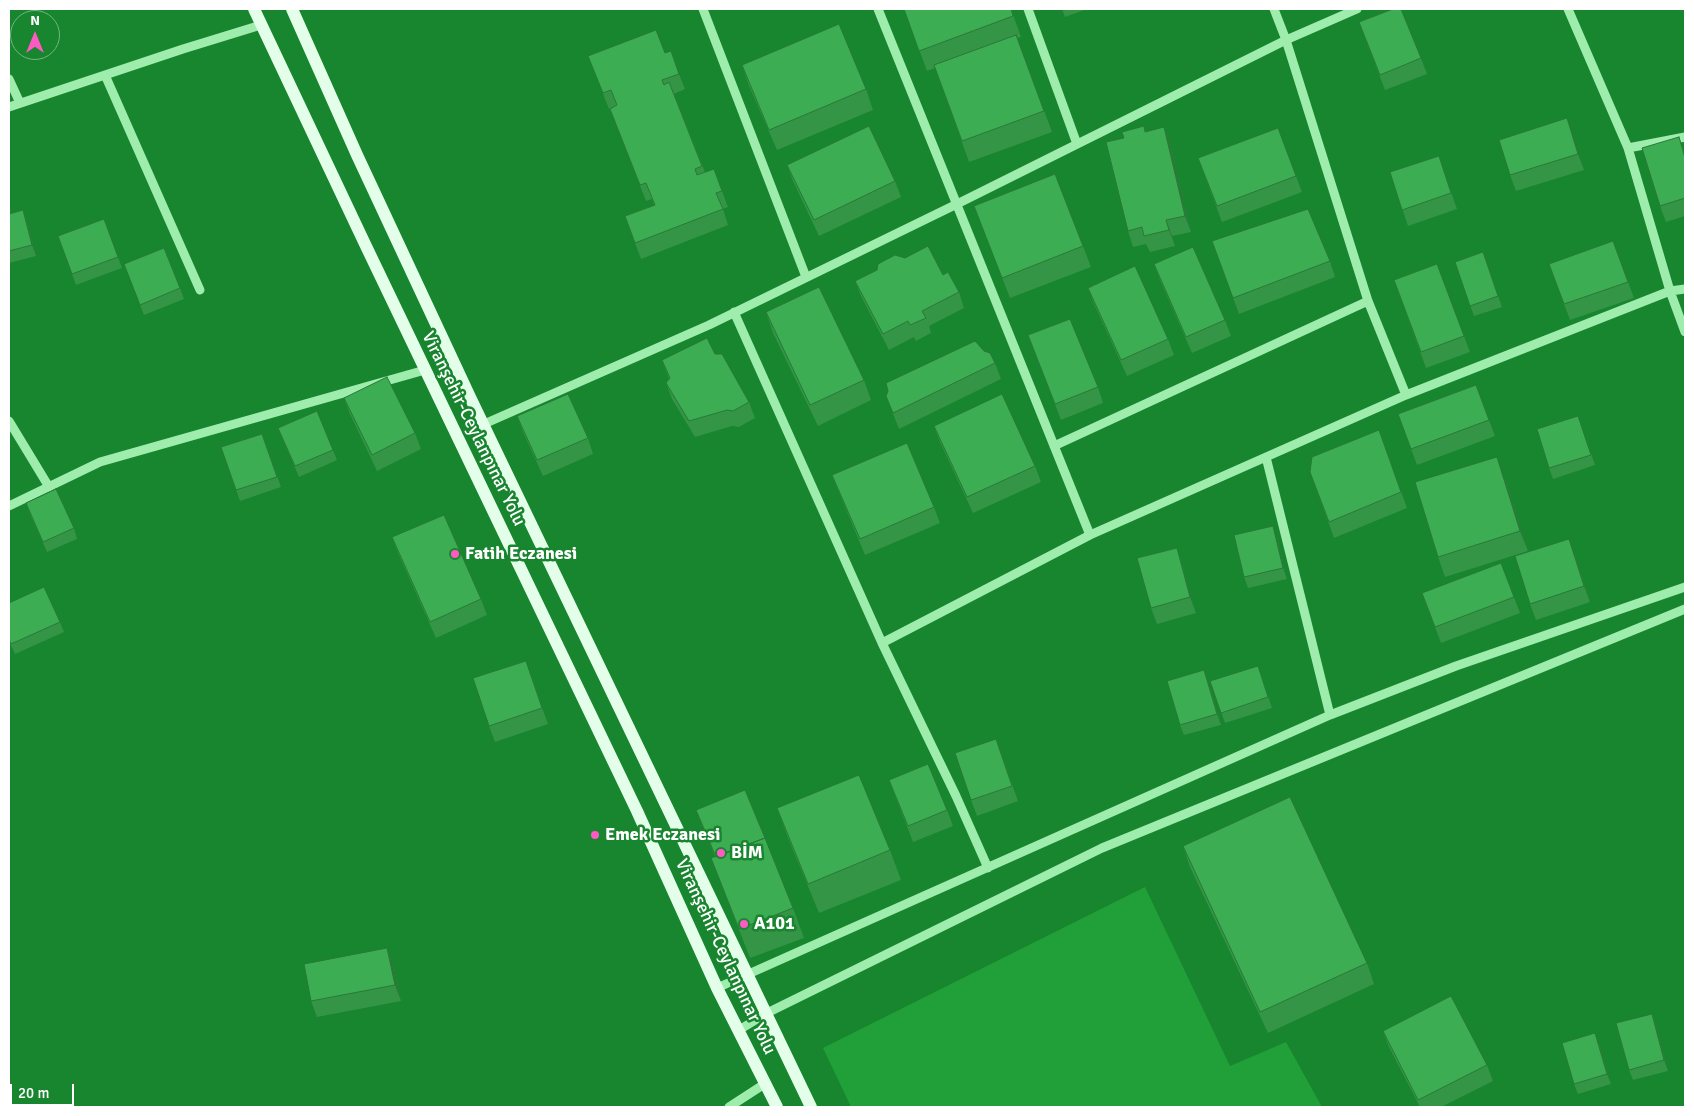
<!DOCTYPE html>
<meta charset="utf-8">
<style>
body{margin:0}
#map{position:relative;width:1694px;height:1116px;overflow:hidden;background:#18852f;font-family:Signika,sans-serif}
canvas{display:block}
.frame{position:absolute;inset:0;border:10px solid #fff;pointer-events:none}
.north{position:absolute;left:10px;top:10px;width:50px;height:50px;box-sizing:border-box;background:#18852f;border:1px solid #74b682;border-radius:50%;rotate:0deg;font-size:14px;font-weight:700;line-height:20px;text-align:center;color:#fff}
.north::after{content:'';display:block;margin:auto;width:18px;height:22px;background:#ff59c4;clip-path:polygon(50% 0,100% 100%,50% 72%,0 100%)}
.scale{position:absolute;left:10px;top:1084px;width:64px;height:22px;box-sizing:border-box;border:2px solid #fff;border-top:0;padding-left:6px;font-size:15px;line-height:18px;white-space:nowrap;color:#fff;-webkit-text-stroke:4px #18852f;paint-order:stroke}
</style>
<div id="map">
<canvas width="1694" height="1116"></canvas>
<div class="frame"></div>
<div class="north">N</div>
<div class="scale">20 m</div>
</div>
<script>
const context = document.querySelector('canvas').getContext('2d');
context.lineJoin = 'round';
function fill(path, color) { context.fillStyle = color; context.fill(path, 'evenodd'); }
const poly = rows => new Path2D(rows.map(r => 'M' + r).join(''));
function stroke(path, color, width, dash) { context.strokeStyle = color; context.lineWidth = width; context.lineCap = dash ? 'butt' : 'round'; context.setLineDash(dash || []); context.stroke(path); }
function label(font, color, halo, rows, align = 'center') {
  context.font = font + ' Signika,sans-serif'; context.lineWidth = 5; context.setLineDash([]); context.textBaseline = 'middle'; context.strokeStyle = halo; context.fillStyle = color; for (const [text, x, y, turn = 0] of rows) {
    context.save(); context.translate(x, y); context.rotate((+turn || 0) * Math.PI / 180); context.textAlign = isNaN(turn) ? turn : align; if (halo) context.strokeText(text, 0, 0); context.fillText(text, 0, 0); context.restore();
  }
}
fill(poly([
 [1145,887,1230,1066,1286,1042,1322,1107,851,1107,823,1048]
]), '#219f39');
stroke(poly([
 [703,9,806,277],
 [878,9,1090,535],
 [1028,9,1077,144],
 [1274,9,1286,40,1368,301,1406,395],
 [1568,9,1628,148,1670,291,1685,332],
 [105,75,200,290],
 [9,79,20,103],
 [9,107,183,49,261,25],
 [1628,148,1685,137],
 [734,312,882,643,956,796,988,868],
 [9,421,49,487],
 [484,424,709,325,957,204,1286,40,1357,9],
 [1054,446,1368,301],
 [1266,457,1330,715],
 [9,506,100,462,425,370],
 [882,643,1090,535,1406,395,1670,291,1685,289],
 [717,988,1330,715,1456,666,1685,587],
 [739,1030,767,1013,1102,848,1685,609],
 [729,1107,766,1083]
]), '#9eedad', 9);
stroke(poly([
 [254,9,365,244,637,811,717,988,777,1107],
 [292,9,357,155,470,397,811,1107]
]), '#e3ffea', 12);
fill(poly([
 [904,9,1011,9,1021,37,1017,38,1052,132,969,162,935,68,927,71],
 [1062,9,1087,9,1065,17],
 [1359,22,1421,58,1427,74,1385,90],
 [665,53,679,74,685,89,674,94,705,172,722,191,728,207,723,209,728,225,641,259,625,216,654,205,652,199,646,201,610,109,617,105,609,109,588,56],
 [742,65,866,89,873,110,777,150,749,86],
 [1567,118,1584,170,1516,191,1510,175],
 [1144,126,1146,132,1164,127,1170,143,1191,232,1172,236,1175,246,1150,252,1146,244,1133,247,1128,231,1124,138],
 [1278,128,1302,192,1222,222,1198,158],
 [1679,137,1685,155,1685,216,1666,222,1660,206],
 [787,165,895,181,901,197,819,236,793,181],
 [1390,172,1444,172,1457,209,1408,226],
 [974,206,1083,246,1091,267,1010,298],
 [23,210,27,221,36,256,9,263,9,214],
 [104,219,122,268,76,285,58,236],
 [1212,241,1330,261,1335,277,1239,314],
 [1613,241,1634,298,1570,320,1549,264],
 [1483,252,1502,307,1474,316,1455,262],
 [124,264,180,288,184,299,144,315],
 [1154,264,1225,320,1231,336,1192,353,1160,280],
 [1437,264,1470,352,1426,368,1394,280],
 [943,275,959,292,964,308,929,326,931,333,916,341,914,337,889,350,861,296,855,281],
 [1088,288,1168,339,1174,355,1127,376,1094,304],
 [766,312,864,380,871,400,818,426,773,333],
 [1028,335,1098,387,1103,403,1061,420],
 [662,360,749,402,755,418,739,427,732,426,695,437,672,399,666,383,669,379],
 [995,363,1001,379,899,429,886,396],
 [1476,385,1495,436,1417,465,1398,414],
 [344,398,415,433,421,449,377,471,350,414],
 [517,416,588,438,593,454,543,476,523,432],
 [1578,416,1595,465,1553,479,1549,468],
 [934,426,1035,466,1041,482,973,513,940,442],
 [278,428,333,450,337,460,299,477],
 [1379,430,1407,508,1334,538,1310,472],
 [262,434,281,487,240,501,221,447],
 [832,475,934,507,940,523,865,555,838,490],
 [1505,478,1528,551,1445,577,1438,557],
 [26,503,74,528,77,539,47,552,30,514],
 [392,537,481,599,487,615,436,638,398,553],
 [1277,537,1287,579,1248,588,1244,577],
 [1575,555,1590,602,1536,620,1530,604],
 [1501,563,1520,613,1441,643,1422,593],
 [1182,564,1196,613,1157,624,1151,608],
 [9,603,60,622,64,632,15,654,9,641],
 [1258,666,1272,708,1225,723,1210,681],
 [532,677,548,724,495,742,489,726],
 [1208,681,1221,725,1184,735,1180,725],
 [996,739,1018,801,977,816,971,800],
 [889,780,947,810,953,826,913,842],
 [777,808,890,850,901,880,819,913,788,838],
 [696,810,793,908,804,938,750,958,711,858,715,857],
 [1183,846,1367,963,1374,984,1268,1033,1190,867],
 [387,948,393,963,401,1001,317,1017,311,1001],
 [1652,1014,1656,1025,1668,1071,1633,1080,1629,1070],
 [1383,1031,1487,1065,1493,1081,1441,1107,1420,1107,1389,1047],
 [1599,1044,1611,1084,1578,1094,1574,1084]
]), '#349547');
fill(poly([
 [1567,118,1573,134,1584,170,1578,154],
 [1164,127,1170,143,1191,232,1185,216],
 [23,210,27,221,36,256,32,245],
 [1166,220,1172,236,1175,246,1169,230],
 [1497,457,1505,478,1528,551,1520,531],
 [1273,526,1277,537,1287,579,1283,568],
 [1569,539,1575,555,1590,602,1584,586],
 [1177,548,1182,564,1196,613,1190,597],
 [526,661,532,677,548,724,542,708],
 [1204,670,1208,681,1221,725,1217,714],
 [387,948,393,963,401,1001,395,985],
 [1652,1014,1656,1025,1668,1071,1664,1060],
 [1595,1033,1599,1044,1611,1084,1607,1074]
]), '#2a7939');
const building = poly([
 [904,9,1011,9,1013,16,919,51,904,9],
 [1393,9,1401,9,1421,58,1380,75,1359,22,1393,9],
 [839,24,866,89,769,130,742,65,839,24],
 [656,30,665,53,671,51,679,74,662,80,664,85,669,82,702,166,695,169,697,175,714,169,722,191,716,193,723,209,635,243,625,216,655,205,646,183,640,185,610,109,617,105,611,90,603,93,588,56,656,30],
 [1016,35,1044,111,962,141,934,65,1016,35],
 [1567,118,1578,154,1510,175,1499,140,1567,118],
 [869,126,895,181,814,220,787,165,869,126],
 [1144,126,1145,132,1164,127,1185,216,1166,220,1169,230,1144,236,1142,227,1128,231,1106,142,1124,138,1122,132,1144,126],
 [1278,128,1296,176,1217,206,1198,158,1278,128],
 [1679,137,1685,158,1685,198,1660,206,1642,148,1679,137],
 [1439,156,1451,193,1402,210,1390,172,1439,156],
 [1055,174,1083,246,1002,278,974,206,1055,174],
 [1308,209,1330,261,1233,298,1212,241,1308,209],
 [23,210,32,245,9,251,9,214,23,210],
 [104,219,118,257,72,274,58,236,104,219],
 [1613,241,1628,282,1564,304,1549,264,1613,241],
 [928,246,943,275,948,272,959,292,922,311,926,318,910,325,908,321,883,334,855,281,877,270,878,264,895,255,905,258,928,246],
 [1193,247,1225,320,1186,337,1154,264,1193,247],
 [164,248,180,288,140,305,124,264,164,248],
 [1483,252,1498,296,1470,306,1455,262,1483,252],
 [1437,264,1464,336,1421,352,1394,280,1437,264],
 [1135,266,1168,339,1121,360,1088,288,1135,266],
 [819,287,864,380,810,405,766,312,819,287],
 [1070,319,1098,387,1055,404,1028,335,1070,319],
 [707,338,715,354,722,354,749,402,733,411,727,410,689,421,666,383,670,378,662,360,707,338],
 [975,341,984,351,990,353,995,363,893,413,886,396,888,391,886,383,975,341],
 [387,377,415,433,372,455,344,398,387,377],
 [1476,385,1489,420,1411,449,1398,414,1476,385],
 [568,394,588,438,537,460,517,416,568,394],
 [1002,394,1035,466,967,497,934,426,1002,394],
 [317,411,333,450,295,466,278,428,317,411],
 [1578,416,1591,455,1549,468,1537,429,1578,416],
 [1379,430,1401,492,1329,522,1310,472,1312,457,1379,430],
 [262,434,277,477,236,490,221,447,262,434],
 [907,443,934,507,860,539,832,475,907,443],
 [1497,457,1520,531,1438,557,1415,482,1497,457],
 [56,489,74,528,43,542,26,503,56,489],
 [444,515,481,599,430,622,392,537,444,515],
 [1273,526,1283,568,1244,577,1234,535,1273,526],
 [1569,539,1584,586,1530,604,1515,556,1569,539],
 [1177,548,1190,597,1151,608,1137,558,1177,548],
 [1501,563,1514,597,1435,627,1422,593,1501,563],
 [44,587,60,622,11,644,9,639,9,603,44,587],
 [526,661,542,708,489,726,473,678,526,661],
 [1258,666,1268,697,1221,713,1210,681,1258,666],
 [1204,670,1217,714,1180,725,1167,681,1204,670],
 [996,739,1012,786,971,800,955,753,996,739],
 [928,764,947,810,908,826,889,780,928,764],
 [859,775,890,850,808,884,777,808,859,775],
 [745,790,765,838,716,857,696,810,745,790],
 [1290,797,1367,963,1260,1012,1183,846,1290,797],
 [765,838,793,908,739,929,711,858,765,838],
 [387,948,395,985,311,1001,304,964,387,948],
 [1451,996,1487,1065,1418,1100,1383,1031,1451,996],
 [1652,1014,1664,1060,1629,1070,1616,1023,1652,1014],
 [1595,1033,1607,1074,1574,1084,1562,1043,1595,1033]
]);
fill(building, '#3cad52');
stroke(building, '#2a7939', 1);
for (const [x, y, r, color] of [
 [455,554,5,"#ff59c4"],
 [595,835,5,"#ff59c4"],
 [721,853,5,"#ff59c4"],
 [744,924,5,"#ff59c4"]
]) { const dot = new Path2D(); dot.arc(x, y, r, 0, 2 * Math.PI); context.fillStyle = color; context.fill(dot); stroke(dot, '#18852f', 2); }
label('18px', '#fff', '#18852f', [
 ["Viranşehir-Ceylanpınar Yolu",473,429,64],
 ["Viranşehir-Ceylanpınar Yolu",725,957,65]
]);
label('bold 18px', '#fff', '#18852f', [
 ["Fatih Eczanesi",465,554],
 ["Emek Eczanesi",605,835],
 ["BİM",731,853],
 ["A101",754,924]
], 'left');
</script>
